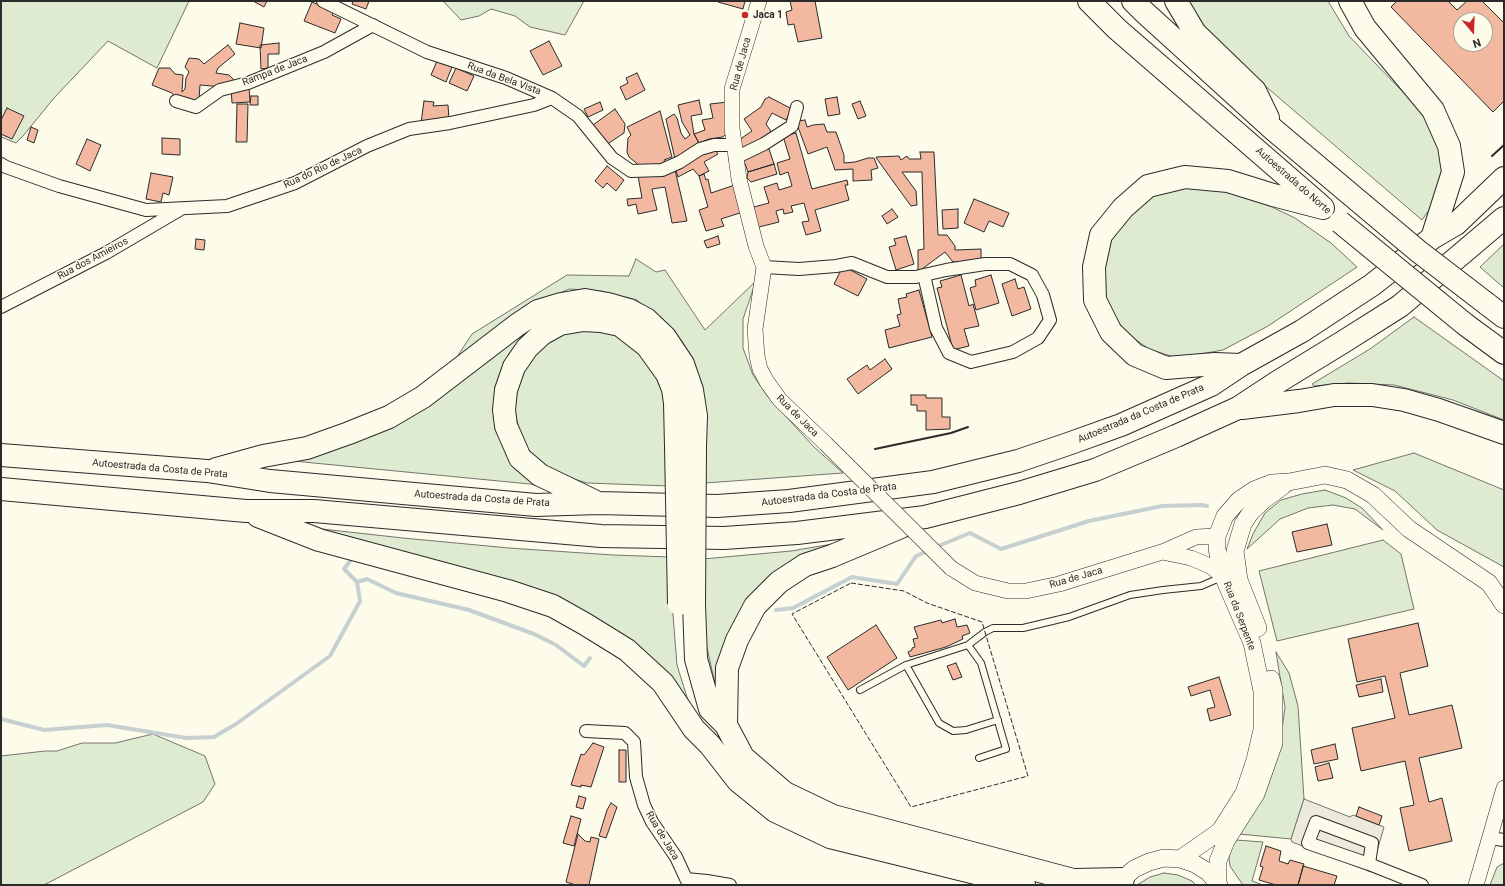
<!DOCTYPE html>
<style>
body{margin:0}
#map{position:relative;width:1505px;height:886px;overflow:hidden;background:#fdfbea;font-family:Roboto,sans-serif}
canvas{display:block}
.frame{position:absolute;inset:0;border:2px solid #2b2b2b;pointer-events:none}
.north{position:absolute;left:1453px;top:12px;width:40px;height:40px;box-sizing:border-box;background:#fdfbea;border:1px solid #a9a89e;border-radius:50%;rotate:161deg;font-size:11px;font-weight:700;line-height:16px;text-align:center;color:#2b2b2b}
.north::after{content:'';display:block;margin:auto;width:14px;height:18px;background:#c62828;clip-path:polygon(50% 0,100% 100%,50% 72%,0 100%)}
</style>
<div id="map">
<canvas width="1505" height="886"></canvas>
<div class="frame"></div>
<div class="north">N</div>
</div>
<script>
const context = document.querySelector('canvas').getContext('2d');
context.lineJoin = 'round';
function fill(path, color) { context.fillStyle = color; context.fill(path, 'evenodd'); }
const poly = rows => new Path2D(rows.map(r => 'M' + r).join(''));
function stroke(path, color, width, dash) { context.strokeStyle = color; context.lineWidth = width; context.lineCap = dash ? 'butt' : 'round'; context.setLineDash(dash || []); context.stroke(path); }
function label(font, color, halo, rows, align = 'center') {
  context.font = font + ' Roboto,sans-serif'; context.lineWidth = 3; context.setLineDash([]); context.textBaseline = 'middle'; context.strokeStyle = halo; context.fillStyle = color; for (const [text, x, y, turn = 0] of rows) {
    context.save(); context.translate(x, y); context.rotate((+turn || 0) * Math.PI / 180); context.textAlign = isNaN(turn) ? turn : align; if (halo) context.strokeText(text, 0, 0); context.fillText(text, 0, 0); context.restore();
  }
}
const green = poly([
 [1,1,189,1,157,68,108,41,54,98,23,136,16,143,1,137,1,1],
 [443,1,584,1,565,35,530,27,515,16,491,9,479,16,461,20,443,1],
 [1185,1,1328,1,1349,36,1426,116,1445,163,1431,207,1422,220,1250,73,1199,21,1185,1],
 [1188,188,1224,190,1255,199,1295,218,1331,243,1357,267,1268,326,1223,350,1177,358,1149,349,1126,333,1107,305,1101,282,1108,240,1138,204,1163,190,1188,188],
 [1504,244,1504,288,1480,267,1504,244],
 [636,259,656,272,665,270,705,330,756,281,743,319,743,348,753,375,768,397,814,447,843,473,705,483,700,393,695,365,682,341,637,300,601,291,569,289,528,307,453,363,472,334,567,275,629,276,636,259],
 [1414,317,1504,381,1504,420,1453,400,1394,385,1349,383,1314,386,1312,384,1370,349,1414,317],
 [572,328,613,334,636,345,659,379,667,408,669,486,587,483,558,474,531,454,522,439,514,410,519,373,532,352,572,328],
 [527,330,510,352,501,370,498,388,540,485,293,461,527,330],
 [1414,453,1504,490,1504,567,1437,530,1395,491,1353,470,1414,453],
 [1325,490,1346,498,1362,508,1383,530,1355,509,1333,505,1308,508,1280,519,1247,549,1253,534,1265,513,1281,500,1302,494,1325,490],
 [322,529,403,538,509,548,613,555,670,557,673,615,677,665,691,710,621,635,324,532,322,529],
 [1383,540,1401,554,1414,609,1277,641,1259,571,1383,540],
 [850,541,764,585,718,697,705,639,703,559,791,551,850,541],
 [1276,652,1289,673,1298,706,1304,799,1291,839,1239,834,1280,746,1285,707,1276,652],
 [153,734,205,756,215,784,203,802,44,885,1,885,1,756,45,751,57,751,82,743,115,743,153,734],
 [1236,840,1263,842,1252,881,1263,885,1243,885,1234,872,1230,866,1229,858,1231,849,1236,840],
 [1504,863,1504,885,1490,885,1497,867,1504,863],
 [1164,873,1178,875,1192,881,1196,885,1137,885,1150,877,1164,873]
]);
fill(green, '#deebd1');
stroke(green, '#74746e', 1);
const parking = poly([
 [1304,799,1350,817,1353,815,1384,827,1371,872,1292,842,1291,839,1304,799]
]);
fill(parking, '#eceadb');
stroke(parking, '#74746e', 1);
stroke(poly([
 [936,547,970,533,1001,549,1089,521,1162,506,1202,505,1207,506],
 [357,582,367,579,396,593,469,610,534,634,556,645,584,666,590,658],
 [776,610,793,608,852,577,897,584,916,556,928,551],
 [1,719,44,730,107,725,186,738,214,737,236,724,330,656,360,601,357,582,344,569,350,561]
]), '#c7d0d0', 4);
const building = poly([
 [253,1,267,1,264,7,253,1],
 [353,1,369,1,366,9,352,4,353,1],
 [718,1,745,1,743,9,718,2,718,1],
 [790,1,815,1,822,38,798,42,794,24,788,25,786,12,792,10,790,1],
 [1397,1,1448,1,1457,10,1467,1,1482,1,1504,23,1504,101,1493,112,1391,7,1397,1],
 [1461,20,1485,20,1485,44,1461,44,1461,20],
 [312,2,334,11,332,15,341,19,335,33,304,21,312,2],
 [240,23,264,28,261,48,236,44,240,23],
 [549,41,562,66,543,75,530,51,549,41],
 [279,43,279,54,268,54,268,68,261,69,260,45,279,43],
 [228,45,235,54,218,68,216,73,229,75,234,80,224,87,200,85,199,99,197,101,177,100,172,93,152,85,159,68,170,68,175,74,183,75,182,92,185,89,186,78,189,72,185,67,189,58,199,59,204,64,228,45],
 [437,61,452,67,446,82,431,75,437,61],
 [456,68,474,76,467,91,449,83,456,68],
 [637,73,645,90,626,100,620,87,628,83,626,78,637,73],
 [249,87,250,102,232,103,231,88,249,87],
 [251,96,258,96,258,105,250,105,251,96],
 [769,97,792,109,786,120,772,113,766,124,772,133,743,153,736,142,752,131,744,119,761,107,765,99,769,97],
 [837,97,840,114,828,116,825,99,837,97],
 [699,100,702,114,691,116,694,134,699,143,679,158,675,159,666,119,674,114,677,118,681,133,685,139,690,135,682,122,678,105,699,100],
 [424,101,434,102,433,106,448,105,449,119,421,123,424,101],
 [860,101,866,116,858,119,852,104,860,101],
 [600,102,603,110,588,117,584,109,600,102],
 [728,102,727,133,723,137,709,139,699,143,694,134,705,130,702,120,713,118,710,104,728,102],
 [237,104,248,104,247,142,236,142,237,104],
 [7,108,24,116,12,139,1,134,1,120,7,108],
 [615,109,625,124,624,133,606,145,593,125,615,109],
 [660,111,672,157,664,160,666,164,641,167,629,157,627,152,628,138,631,135,627,127,660,111],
 [805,120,807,127,813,125,824,124,827,132,836,132,844,155,844,163,855,162,868,158,874,158,878,168,871,170,872,180,853,181,853,169,835,170,827,147,808,154,798,127,798,121,805,120],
 [31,127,38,130,34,143,27,140,31,127],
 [796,133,812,189,847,180,848,185,845,185,849,200,815,210,821,231,806,235,802,222,809,221,804,203,791,206,793,212,784,214,783,209,776,211,779,222,755,228,750,208,769,203,764,187,777,183,779,190,792,186,788,172,780,175,777,163,790,159,783,136,796,133],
 [162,138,180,139,180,155,162,154,162,138],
 [87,139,101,145,90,171,76,164,87,139],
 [768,146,774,164,748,172,744,161,750,153,768,146],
 [711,149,715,150,718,154,704,162,709,171,699,176,693,169,678,177,675,167,711,149],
 [920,152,934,152,938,235,947,235,955,246,955,250,981,249,981,261,953,262,945,252,918,272,918,250,924,249,922,172,902,172,916,191,917,205,911,206,877,159,876,157,899,156,901,160,907,156,909,159,921,159,920,152],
 [774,164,777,174,751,182,747,178,748,172,774,164],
 [607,166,624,180,616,191,607,183,603,188,595,181,607,166],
 [675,170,687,221,672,223,665,187,652,189,657,210,638,214,636,204,628,206,627,199,642,198,638,176,675,170],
 [151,173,173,177,169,195,163,193,161,202,146,199,151,173],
 [704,174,706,180,708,179,711,193,735,185,743,212,721,219,724,226,706,231,699,210,708,207,699,176,704,174],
 [974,199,1009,213,1003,227,989,221,984,232,964,223,974,199],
 [892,209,898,217,887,224,882,216,892,209],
 [958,209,958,228,943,229,942,210,958,209],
 [718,236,720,244,707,248,704,241,718,236],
 [906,236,914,264,896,270,889,247,896,245,894,239,906,236],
 [196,239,205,240,204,250,195,249,196,239],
 [843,266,867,279,858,296,834,284,843,266],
 [961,275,969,306,973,304,979,326,964,329,969,346,953,350,937,288,942,287,940,281,961,275],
 [991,275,999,303,976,310,970,288,976,286,975,280,991,275],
 [1015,279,1018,289,1024,287,1031,309,1012,316,1002,284,1015,279],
 [919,290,932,337,889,348,885,330,900,326,897,315,901,314,898,299,907,297,906,294,919,290],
 [885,359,892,369,858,394,847,379,867,365,870,370,885,359],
 [911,395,926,395,926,398,942,398,942,417,950,417,950,429,926,430,926,411,917,411,917,405,911,405,911,395],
 [1327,524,1332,545,1297,552,1292,532,1327,524],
 [955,619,957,627,967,625,970,633,962,636,963,639,946,647,910,657,908,652,912,650,912,648,915,647,913,639,918,638,914,627,941,620,942,623,955,619],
 [1418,623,1428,666,1400,673,1409,715,1452,705,1462,748,1419,758,1429,802,1442,798,1452,841,1409,851,1400,808,1414,805,1405,761,1361,771,1352,728,1395,718,1385,676,1357,682,1348,639,1418,623],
 [876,625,897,658,848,690,827,657,876,625],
 [956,663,962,677,953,680,947,666,956,663],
 [1219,677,1231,715,1210,721,1207,709,1215,707,1210,690,1191,696,1188,687,1219,677],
 [1381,679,1383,692,1359,697,1356,685,1381,679],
 [593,743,604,747,591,787,581,785,581,787,571,785,581,754,584,755,593,743],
 [1335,744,1338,759,1314,764,1311,750,1335,744],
 [619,750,626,750,626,782,619,782,619,750],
 [1329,763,1333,778,1318,781,1315,767,1329,763],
 [579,796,586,798,583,809,576,807,579,796],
 [611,803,617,807,606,838,599,836,607,810,611,803],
 [1359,807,1382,816,1379,825,1356,816,1359,807],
 [571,816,581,819,574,846,563,843,571,816],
 [578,834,585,841,590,842,591,837,599,839,589,885,576,885,566,882,578,834],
 [1266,846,1281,851,1279,861,1288,864,1290,860,1304,864,1298,885,1276,885,1259,880,1263,867,1260,866,1266,846],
 [1303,866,1337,876,1334,885,1298,885,1303,866]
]);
fill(building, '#f2b8a0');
stroke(building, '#2b2b2b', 1);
const service = poly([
 [968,645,981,663,1006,749,979,758],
 [906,665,939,723,953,731,966,730,998,720],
 [860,690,906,665,968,645,985,632,993,628,1023,628,1069,617,1130,595,1163,590,1201,586,1222,577]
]);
const minor = poly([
 [323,1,427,52,506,78,552,98,578,116,612,158,631,171,662,170,680,162,700,149,714,145,733,145],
 [176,101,196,107,220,90,248,83,324,52,373,25],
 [735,158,764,144,792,126,797,107],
 [1,164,6,167,59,186,146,210,227,206,295,183,367,146,409,129,450,123,534,105,552,98],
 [764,267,799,269,836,266,852,263,887,277,916,277,924,275,946,270,985,264,1010,264,1032,275,1043,295,1050,320,1038,338,1013,352,971,362,949,353,936,328,924,275],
 [1,307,106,253,181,209],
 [586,731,625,733,634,742,636,777,644,805,652,822,676,857,689,885],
 [1489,838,1504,840],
 [1369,864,1372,843,1316,822,1308,843,1369,864,1422,885],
 [686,879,707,881,730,885]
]);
const tertiary = poly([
 [759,1,732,89,732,128,739,179,756,246,764,267,755,329,757,356,760,369,767,382,780,400,826,444],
 [1162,552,1191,558,1210,566,1223,576],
 [951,568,975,583,1008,591,1026,591,1059,584,1162,552,1196,537,1217,536],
 [1476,885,1504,788]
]);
const secondary = poly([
 [1258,628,1239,580,1235,551,1243,524,1251,512,1265,499,1283,486],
 [1180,859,1220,831,1244,793,1255,760,1262,730,1262,691,1252,643,1223,576,1217,549,1217,536,1225,516,1239,500,1254,490,1272,483,1289,482,1325,475,1347,480,1373,495,1409,529,1489,583,1504,605],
 [1218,883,1218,861,1226,841,1256,794,1274,743,1274,690,1271,679],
 [1119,885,1123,879,1134,869,1149,862,1164,858,1180,859,1195,864,1208,872,1219,885]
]);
const motorway = poly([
 [1089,1,1117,29,1320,205],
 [1133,1,1143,11,1274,130,1362,204],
 [1176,1,1195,33,1255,91,1268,118],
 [1350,1,1365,28,1433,110,1449,146,1453,172,1432,238],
 [1487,304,1504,317],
 [1466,325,1504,353],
 [1241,365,1215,364,1166,368,1135,355,1111,332,1095,300,1094,267,1101,235,1123,208,1148,186,1185,177,1228,181,1273,195,1323,208],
 [1242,408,1299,401,1334,395,1372,395,1404,400,1439,410,1504,433],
 [1,455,207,471,270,481,536,505,599,503,717,506,789,501,933,482,1018,461,1068,444,1121,425,1211,385,1241,365,1302,331,1372,285,1432,238,1456,224,1504,178],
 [216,469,263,456,307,448,349,433,389,417,423,397,517,325,538,311,561,304,585,300,608,304,629,310,646,319,665,337,683,364,692,390,696,416,695,446],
 [1,489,246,511,314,511,601,536,724,538,797,533,925,517,1019,493,1095,470,1176,436,1238,408,1276,383,1343,342,1400,306,1504,218],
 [594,501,540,475,520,458,506,426,504,410,506,390,514,367,527,348,542,334,560,324,583,320,601,321,620,325,647,346,667,374,673,389,675,403,676,446],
 [258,516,319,540,508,591,553,606,585,624,627,650,663,683,694,729,710,745,738,781,775,811,830,837,1024,885],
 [694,605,696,659,710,709,726,725,743,757,785,793,833,816,1073,880,1123,879],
 [726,725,727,668,737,640,755,606,779,582,805,565,832,556,901,527]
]);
stroke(service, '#2b2b2b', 8);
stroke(minor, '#2b2b2b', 14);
stroke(tertiary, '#2b2b2b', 16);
stroke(secondary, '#2b2b2b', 18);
stroke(motorway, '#2b2b2b', 24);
stroke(service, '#fdfbea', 6);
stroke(minor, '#fdfbea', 12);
stroke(tertiary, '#fdfbea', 15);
stroke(secondary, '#fdfbea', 17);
stroke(motorway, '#fdfbea', 22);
const tertiaryBridge = poly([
 [826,444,951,568]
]);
const motorwayBridge = poly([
 [1362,204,1418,251,1487,304],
 [1340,222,1466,325],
 [676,446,679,604],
 [694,605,695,446]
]);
stroke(tertiaryBridge, '#2b2b2b', 16, []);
stroke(motorwayBridge, '#2b2b2b', 24, []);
stroke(tertiaryBridge, '#fdfbea', 15);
stroke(motorwayBridge, '#fdfbea', 22);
stroke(poly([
 [851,583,904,591,927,603,982,622,1028,776,911,807,792,614,851,583]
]), '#2b2b2b', 1, [5, 2]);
stroke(poly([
 [1492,156,1504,145],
 [875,449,951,433,968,427]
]), '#2b2b2b', 2);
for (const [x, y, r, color] of [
 [745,15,4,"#c62828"]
]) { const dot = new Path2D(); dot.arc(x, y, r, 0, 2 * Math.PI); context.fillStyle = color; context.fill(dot); stroke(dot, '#fdfbea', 1.5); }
label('bold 10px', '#2b2b2b', '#fdfbea', [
 ["Jaca 1",753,15]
], 'left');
label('10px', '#2b2b2b', '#fdfbea', [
 ["Rua de Jaca",741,64,-75],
 ["Rampa de Jaca",275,71,-21],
 ["Rua da Bela Vista",504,79,20],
 ["Rua do Rio de Jaca",323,168,-25],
 ["Autoestrada do Norte",1293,181,41],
 ["Rua dos Amieiros",93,259,-28],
 ["Autoestrada da Costa de Prata",1141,414,-23],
 ["Rua de Jaca",797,416,45],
 ["Autoestrada da Costa de Prata",160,469,5],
 ["Autoestrada da Costa de Prata",829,495,-7],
 ["Autoestrada da Costa de Prata",482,499,4],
 ["Rua de Jaca",1076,578,-16],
 ["Rua da Serpente",1239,616,69],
 ["Rua de Jaca",662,836,59]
]);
</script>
